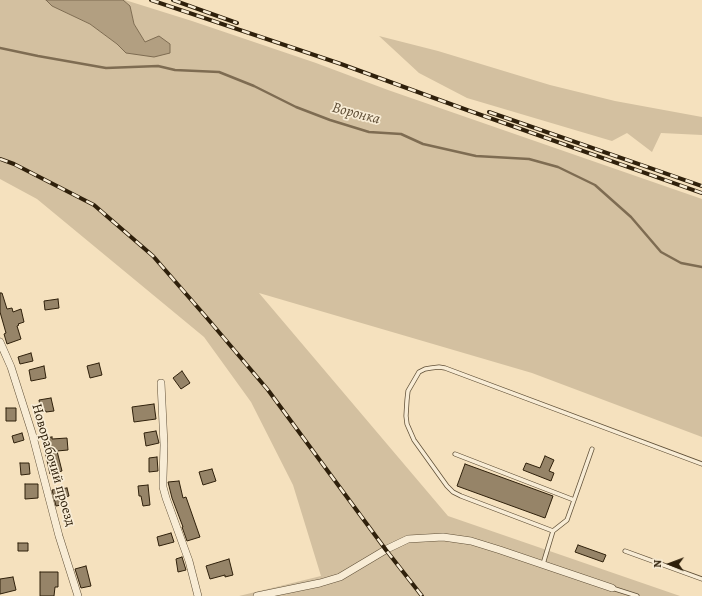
<!DOCTYPE html>
<meta charset="utf-8">
<style>
body{margin:0}
#map{position:relative;width:702px;height:596px;overflow:hidden;background:#f5e1be;font-family:Alegreya,serif}
canvas{display:block}
.north{position:absolute;left:650px;top:544px;width:40px;height:40px;-webkit-text-stroke:3px #f8ecd5;paint-order:stroke;rotate:271deg;font-size:11px;font-weight:700;line-height:16px;text-align:center;color:#2f200b}
.north::after{content:'';display:block;margin:auto;width:14px;height:18px;background:#2f200b;clip-path:polygon(50% 0,100% 100%,50% 72%,0 100%)}
</style>
<div id="map">
<canvas width="702" height="596"></canvas>
<div class="north">N</div>
</div>
<script>
const context = document.querySelector('canvas').getContext('2d');
context.lineJoin = 'round';
function fill(path, color) { context.fillStyle = color; context.fill(path, 'evenodd'); }
const poly = rows => new Path2D(rows.map(r => 'M' + r).join(''));
function stroke(path, color, width, dash) { context.strokeStyle = color; context.lineWidth = width; context.lineCap = dash ? 'butt' : 'round'; context.setLineDash(dash || []); context.stroke(path); }
function label(font, color, halo, rows, align = 'center') {
  context.font = font + ' Alegreya,serif'; context.lineWidth = 3.5; context.setLineDash([]); context.textBaseline = 'middle'; context.strokeStyle = halo; context.fillStyle = color; for (const [text, x, y, turn = 0] of rows) {
    context.save(); context.translate(x, y); context.rotate((+turn || 0) * Math.PI / 180); context.textAlign = isNaN(turn) ? turn : align; if (halo) context.strokeText(text, 0, 0); context.fillText(text, 0, 0); context.restore();
  }
}
fill(poly([
 [0,0,46,0,52,6,90,24,117,44,126,53,145,42,134,24,130,6,123,0,125,0,192,21,316,63,388,90,702,199,702,437,532,373,259,293,448,516,680,596,239,596,321,576,293,485,251,402,204,337,37,199,0,179],
 [379,36,438,51,550,85,615,101,702,117,702,135,661,133,652,152,627,133,612,141,467,98,419,73]
]), '#d3c0a0');
const water = poly([
 [46,0,123,0,130,6,134,24,145,42,159,36,170,44,170,53,154,57,126,53,117,44,90,24,52,6,46,0]
]);
fill(water, '#b29f81');
stroke(water, '#7e6c52', 1);
stroke(poly([
 [0,48,38,56,106,68,158,66,175,70,219,72,254,86,296,107,330,120,369,132,401,134,423,144,476,156,529,159,558,167,595,185,631,217,661,252,681,263,702,267]
]), '#7e6c52', 2.5);
const building = poly([
 [0,293,2,293,7,309,12,308,13,312,21,309,24,322,18,324,19,325,17,326,21,339,7,344,4,334,6,333,0,312,0,293],
 [58,299,59,308,45,310,44,301,58,299],
 [31,353,33,361,20,364,18,357,31,353],
 [99,363,102,375,90,378,87,366,99,363],
 [44,366,46,378,31,381,29,370,44,366],
 [182,371,190,383,181,389,173,378,182,371],
 [51,398,54,411,46,412,46,411,41,412,39,400,51,398],
 [154,404,156,419,134,422,132,407,154,404],
 [6,408,16,408,16,421,6,421,6,408],
 [156,431,159,443,146,446,144,433,156,431],
 [22,433,24,440,14,443,12,436,22,433],
 [52,437,52,439,67,438,68,450,57,451,62,471,50,474,42,438,52,437],
 [545,456,554,460,549,471,554,473,551,481,523,470,526,463,540,468,545,456],
 [157,457,158,471,149,472,149,458,157,457],
 [20,463,29,463,30,474,21,475,20,463],
 [465,464,553,496,545,518,457,486,465,464],
 [212,469,216,481,203,485,199,472,212,469],
 [179,481,183,498,186,497,200,537,187,541,182,527,183,527,172,498,168,482,179,481],
 [25,484,38,484,38,498,25,499,25,484],
 [148,485,150,505,143,506,141,496,139,496,138,486,148,485],
 [67,488,69,496,65,497,66,504,56,506,52,490,67,488],
 [171,533,174,542,159,546,157,537,171,533],
 [18,543,28,543,28,551,18,551,18,543],
 [578,545,606,555,603,562,575,552,578,545],
 [182,557,186,570,178,572,176,559,182,557],
 [229,559,233,575,225,577,225,575,210,579,206,566,229,559],
 [86,566,91,586,81,588,75,569,86,566],
 [40,572,58,572,58,587,55,587,54,596,40,596,40,572],
 [13,577,16,590,0,594,0,579,13,577]
]);
fill(building, '#968468');
stroke(building, '#2f200b', 1);
const lane = poly([
 [455,454,574,500],
 [553,531,567,520,592,449],
 [625,551,702,579],
 [543,564,553,531,461,496,453,492,447,486,414,440,407,424,406,416,407,400,408,391,419,372,425,369,431,368,439,367,445,368,702,464],
 [612,588,637,596]
]);
const street = poly([
 [0,342,11,367,32,433,59,536,78,596],
 [161,383,164,445,163,478,163,487,166,498,189,561,198,596],
 [257,596,320,583,340,577,387,549,408,539,443,537,471,541,500,550,612,588]
]);
stroke(lane, '#605038', 5);
stroke(street, '#605038', 8);
stroke(lane, '#f8ecd5', 3.5);
stroke(street, '#f8ecd5', 7);
const rail = poly([
 [151,0,341,64,467,110,702,193],
 [173,0,237,23],
 [489,112,702,186],
 [0,159,14,164,94,205,153,256,207,318,268,390,386,550,422,596]
]);
stroke(rail, '#2f200b', 4);
stroke(rail, '#f8ecd5', 2.5, [8]);
label('14px', '#2f200b', '#f8ecd5', [
 ["Новорабочий проезд",53,465,74]
]);
label('italic 15px', '#5d4c34', '#f8ecd5', [
 ["Воронка",356,114,15]
]);
</script>
